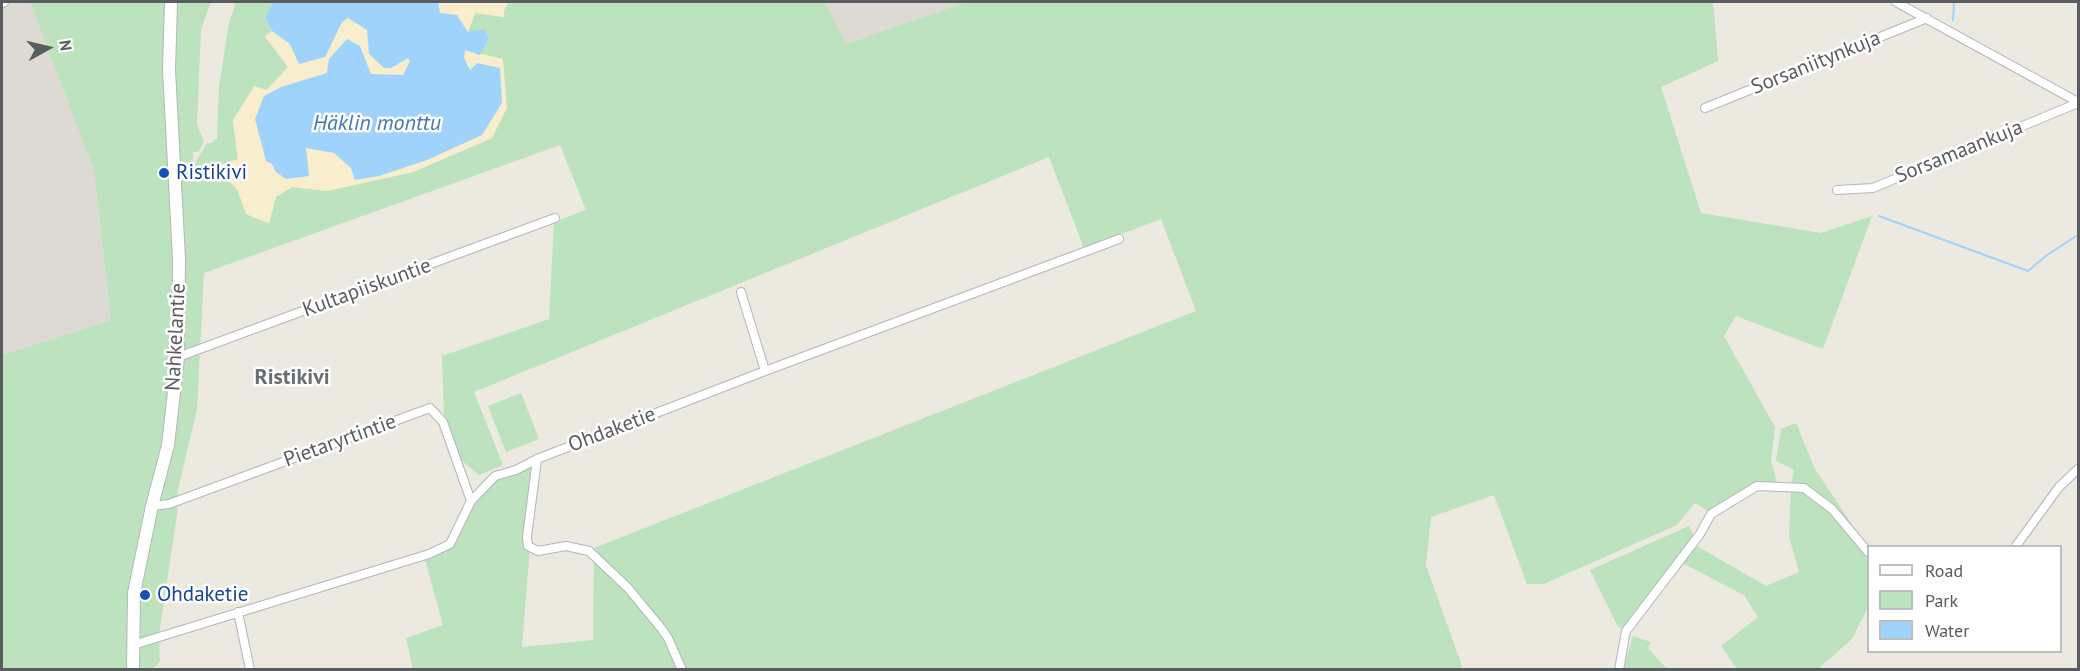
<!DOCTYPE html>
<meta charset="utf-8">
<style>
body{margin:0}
#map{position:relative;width:2080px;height:671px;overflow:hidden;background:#ebe9e0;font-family:"PT Sans",sans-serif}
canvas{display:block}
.frame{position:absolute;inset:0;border:3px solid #595c60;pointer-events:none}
.legend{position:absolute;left:1867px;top:545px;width:195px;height:108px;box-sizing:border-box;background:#fff;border:2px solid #bdbebf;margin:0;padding:8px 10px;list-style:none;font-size:18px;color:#595c60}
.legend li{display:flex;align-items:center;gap:12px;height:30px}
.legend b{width:30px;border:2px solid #bdbebf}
.north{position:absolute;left:18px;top:18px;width:60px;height:60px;-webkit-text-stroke:4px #fff;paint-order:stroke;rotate:82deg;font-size:16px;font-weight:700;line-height:24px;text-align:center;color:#595c60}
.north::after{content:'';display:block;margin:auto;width:21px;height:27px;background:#595c60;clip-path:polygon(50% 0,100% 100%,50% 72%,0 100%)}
</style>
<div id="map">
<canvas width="2080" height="671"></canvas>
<div class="frame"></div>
<ul class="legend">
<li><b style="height:8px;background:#fff"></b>Road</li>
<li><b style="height:16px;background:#bce3bd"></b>Park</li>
<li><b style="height:16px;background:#a0d3fb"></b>Water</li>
</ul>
<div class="north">N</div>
</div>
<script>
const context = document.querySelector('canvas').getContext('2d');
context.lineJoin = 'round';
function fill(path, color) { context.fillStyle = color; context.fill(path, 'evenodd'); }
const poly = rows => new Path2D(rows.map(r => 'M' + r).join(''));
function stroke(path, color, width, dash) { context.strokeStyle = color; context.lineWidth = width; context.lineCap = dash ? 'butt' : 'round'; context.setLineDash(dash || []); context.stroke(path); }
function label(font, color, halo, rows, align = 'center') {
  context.font = font + ' "PT Sans",sans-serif'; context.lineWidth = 5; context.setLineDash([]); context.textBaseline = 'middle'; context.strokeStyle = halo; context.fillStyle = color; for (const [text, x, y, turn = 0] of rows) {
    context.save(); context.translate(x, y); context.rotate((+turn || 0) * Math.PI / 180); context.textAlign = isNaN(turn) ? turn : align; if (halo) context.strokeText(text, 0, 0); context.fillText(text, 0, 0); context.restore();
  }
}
fill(poly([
 [2,2,30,2,94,171,111,320,2,355],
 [825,2,966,2,846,44]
]), '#dddad4');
fill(poly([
 [30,2,211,2,201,30,197,124,204,142,198,152,193,152,193,167,207,143,211,143,217,138,219,86,229,23,236,2,273,2,265,18,272,31,265,37,288,67,267,90,233,120,238,160,218,166,238,191,246,214,268,223,276,197,292,187,327,191,413,172,492,138,503,60,480,55,489,38,468,32,475,13,504,17,503,10,509,2,825,2,846,44,966,2,1713,2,1718,61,1661,87,1701,213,1821,233,1872,216,1823,349,1736,316,1724,336,1775,427,1771,461,1777,482,1756,483,1708,511,1695,503,1677,525,1544,584,1527,584,1494,495,1431,517,1426,565,1463,669,413,669,406,638,443,625,424,556,450,544,471,501,495,476,537,459,522,647,593,640,594,548,1196,311,1161,219,1084,248,1049,157,474,392,503,465,479,475,461,460,444,416,442,356,549,319,554,222,586,210,560,145,204,273,197,410,178,489,177,514,159,635,160,661,153,669,2,669,2,355,111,320,94,171],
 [521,393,539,439,506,452,488,406],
 [1796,423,1815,469,1855,529,1834,507,1791,484,1794,470,1776,461,1781,429],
 [1791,489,1804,491,1830,511,1868,555,1868,607,1852,639,1818,669,1737,669,1721,646,1758,617,1744,595,1682,563,1695,545,1766,586,1799,572,1789,537],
 [1689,526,1694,537,1624,628,1618,627,1590,570],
 [1633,636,1651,642,1648,648,1667,669,1623,670]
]), '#bce3bd');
fill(poly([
 [438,2,509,2,504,10,504,17,475,13,468,32,440,14],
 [348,18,367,30,369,54,391,68,409,58,410,61,403,75,370,74,360,46,347,39,339,49,327,73,281,87,272,164,276,172,306,148,334,153,351,169,355,180,379,176,427,160,482,135,470,70,464,58,465,50,503,59,507,108,492,138,413,172,327,191,292,187,276,197,269,223,246,214,238,191,217,166,238,159,233,120,254,86,267,90,288,67,265,36,272,31,290,44,299,64,325,57,342,22]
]), '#f8eece');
fill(poly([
 [273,2,438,2,440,13,457,15,468,32,484,29,489,38,480,55,465,50,464,58,470,70,477,63,500,68,502,103,482,135,427,160,379,176,355,180,351,168,334,153,306,148,309,176,286,179,276,172,272,164,266,161,255,119,264,96,281,87,327,73,329,59,347,39,360,46,371,74,403,75,410,61,408,58,391,68,384,68,369,54,367,30,348,18,342,22,325,57,299,64,290,44,272,31,265,18]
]), '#a0d3fb');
stroke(poly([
 [1953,20,1954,2],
 [1879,216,2028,271,2047,255,2078,235]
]), '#a0d3fb', 2);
const minor = poly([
 [1896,2,2078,102],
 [1705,108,1927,18],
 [1837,190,1873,188,2078,103],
 [741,292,765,371],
 [178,357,555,218],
 [537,459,527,537,528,546,538,551,566,546,589,551,628,588,661,628,668,638,682,670],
 [152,506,169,504,430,408,443,422,471,501],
 [2016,546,2059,487,2078,469],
 [238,612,250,670],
 [133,645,429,554,450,544,471,501,495,476,516,470,537,459,765,371,1119,239],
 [1619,670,1626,631,1700,534,1711,514,1757,486,1804,488,1832,509,1868,552]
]);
const tertiary = poly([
 [2,2,3,2]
]);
const secondary = poly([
 [133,670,134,593,152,506,168,445,178,357,179,259,169,70,171,2]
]);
stroke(minor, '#b3b6ba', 10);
stroke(tertiary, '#b3b6ba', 12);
stroke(secondary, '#b4b7bc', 14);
stroke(minor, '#fff', 8);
stroke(tertiary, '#fff', 10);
stroke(secondary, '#fff', 12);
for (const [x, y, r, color] of [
 [164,173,6,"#1a4fb4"],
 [145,595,6,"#1a4fb4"]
]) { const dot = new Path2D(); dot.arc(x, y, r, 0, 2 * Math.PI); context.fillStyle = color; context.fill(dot); stroke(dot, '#fff', 2); }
label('21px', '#595c60', '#fff', [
 ["Sorsaniitynkuja",1816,63,-22],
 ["Sorsamaankuja",1959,152,-22],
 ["Kultapiiskuntie",367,288,-20],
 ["Nahkelantie",176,337,-87],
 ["Ohdaketie",612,430,-21],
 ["Pietaryrtintie",340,441,-20]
]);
label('21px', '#164399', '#fff', [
 ["Ristikivi",176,173],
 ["Ohdaketie",157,595]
], 'left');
label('italic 22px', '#4179b4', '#fff', [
 ["Häklin monttu",377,124]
]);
label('bold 22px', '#6a6e72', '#fff', [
 ["Ristikivi",292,378]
]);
</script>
